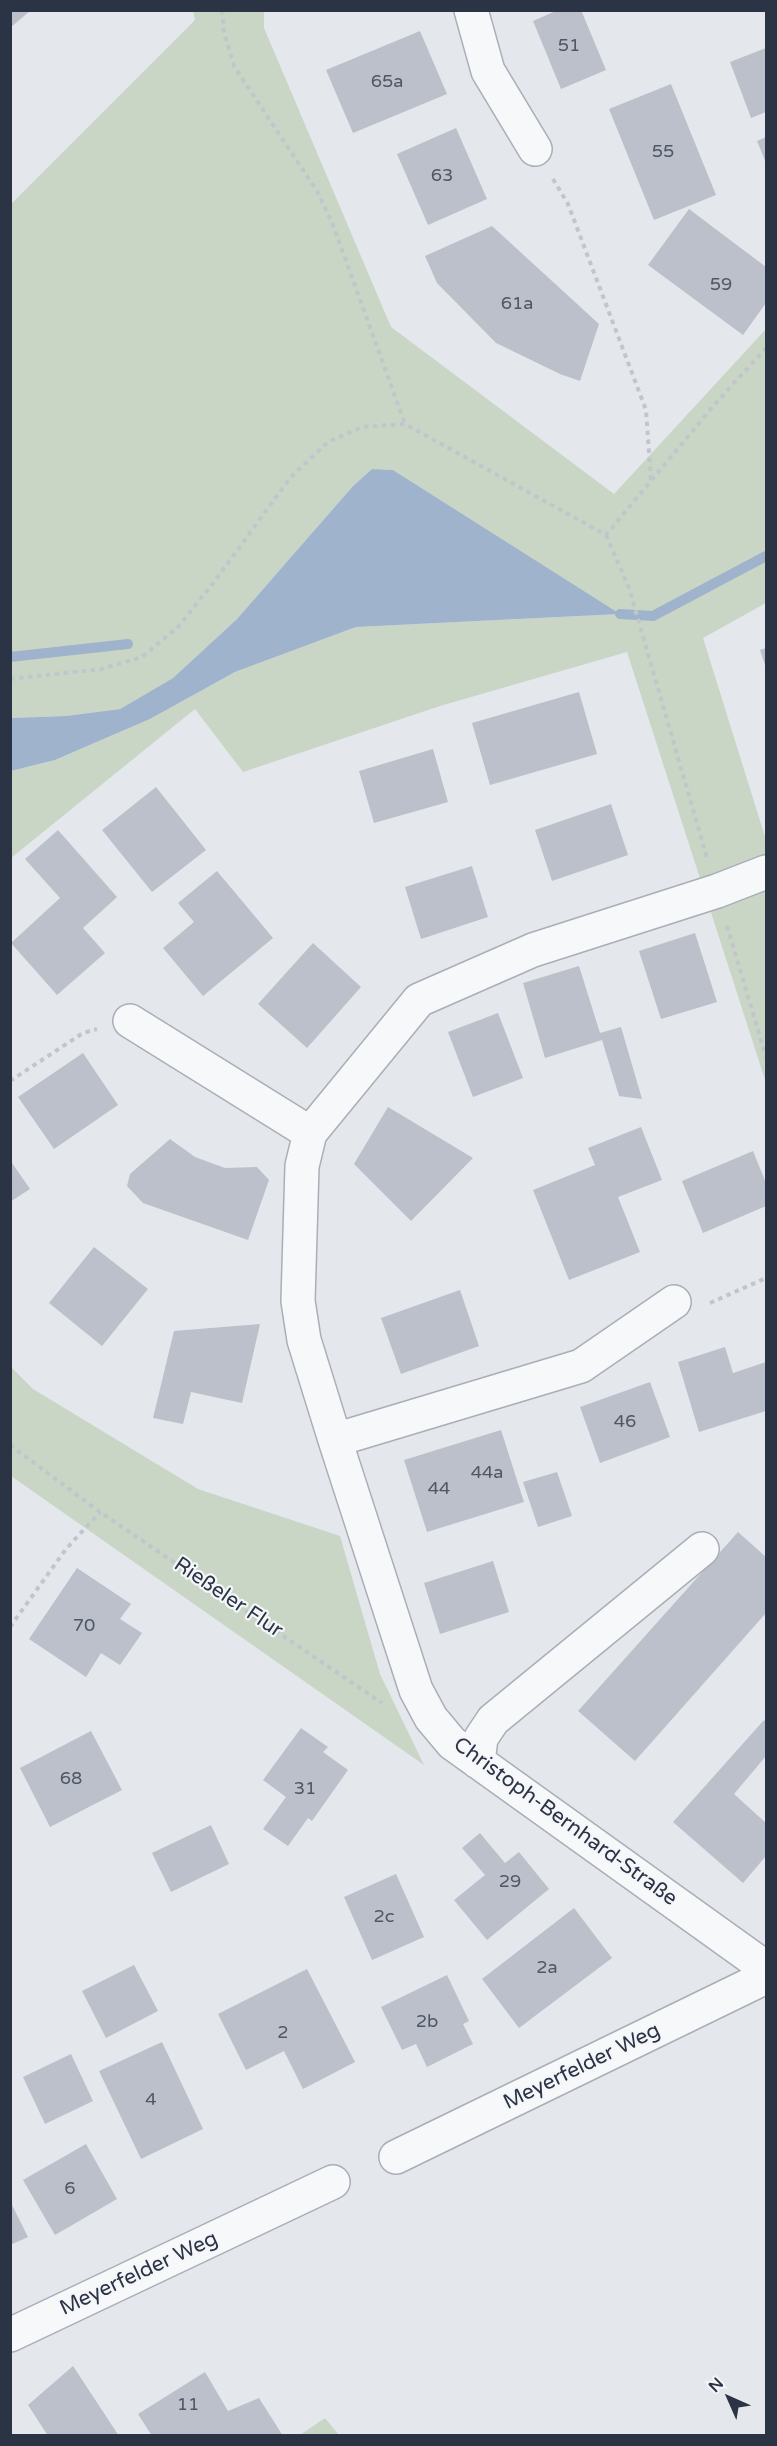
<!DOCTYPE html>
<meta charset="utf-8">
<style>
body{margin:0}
#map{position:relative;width:777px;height:2446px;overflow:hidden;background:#e4e7ec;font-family:"Varela Round",sans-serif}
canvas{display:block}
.frame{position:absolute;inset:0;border:12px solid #2b3445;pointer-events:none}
.north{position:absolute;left:699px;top:2368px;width:60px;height:60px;-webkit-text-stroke:4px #f4f6f9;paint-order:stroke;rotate:315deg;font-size:16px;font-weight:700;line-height:24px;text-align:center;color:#2b3445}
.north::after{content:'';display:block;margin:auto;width:21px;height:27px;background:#2b3445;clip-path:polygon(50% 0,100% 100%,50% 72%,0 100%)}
</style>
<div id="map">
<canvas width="777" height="2446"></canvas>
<div class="frame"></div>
<div class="north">N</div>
</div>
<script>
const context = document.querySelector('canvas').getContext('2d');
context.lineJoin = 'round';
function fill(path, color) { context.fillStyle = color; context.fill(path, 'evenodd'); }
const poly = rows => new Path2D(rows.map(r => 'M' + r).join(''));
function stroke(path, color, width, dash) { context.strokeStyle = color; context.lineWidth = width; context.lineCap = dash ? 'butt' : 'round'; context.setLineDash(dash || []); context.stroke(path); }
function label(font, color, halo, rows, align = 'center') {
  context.font = font + ' "Varela Round",sans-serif'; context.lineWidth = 4.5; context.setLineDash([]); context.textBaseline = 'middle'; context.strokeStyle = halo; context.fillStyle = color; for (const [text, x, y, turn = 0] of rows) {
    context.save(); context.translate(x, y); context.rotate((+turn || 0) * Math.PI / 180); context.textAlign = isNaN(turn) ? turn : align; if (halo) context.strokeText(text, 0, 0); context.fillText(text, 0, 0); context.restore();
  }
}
fill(poly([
 [193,11,264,11,264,28,391,327,614,494,766,329,766,603,703,638,766,840,766,1083,627,652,440,706,243,772,195,709,11,858,11,771,55,760,150,719,235,672,356,627,619,614,393,470,372,469,353,486,237,619,173,678,120,709,66,716,11,718,11,204,195,20],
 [10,1366,33,1389,198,1489,340,1536,380,1674,424,1765,11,1476],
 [325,2418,339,2435,300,2435]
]), '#c9d6c5');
fill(poly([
 [372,469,393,470,620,614,356,627,235,672,150,719,55,760,11,771,11,718,66,716,120,709,173,678,237,619,353,486]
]), '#9fb4cc');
stroke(poly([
 [620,614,653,616,766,556],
 [10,657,128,644]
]), '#9fb4cc', 10);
fill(poly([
 [10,10,31,10,10,28],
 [558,10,581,10,606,70,561,89,533,21],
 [420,31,447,94,353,133,326,70],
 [766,48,766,112,751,118,730,62],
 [671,84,716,195,654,220,609,109],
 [456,128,487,199,428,225,397,154],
 [766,137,766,163,757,141],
 [689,209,766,267,766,303,743,335,648,265],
 [492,226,599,324,580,381,560,374,496,343,437,283,425,256],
 [766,648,766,668,760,650],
 [579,692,597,754,490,785,472,723],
 [433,749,448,802,374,823,359,771],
 [156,787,206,850,152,892,102,830],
 [611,804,628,855,552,881,535,830],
 [58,830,117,897,83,928,105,953,57,995,11,943,60,898,25,859],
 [472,866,488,917,421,939,405,887],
 [217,871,273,938,203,996,163,948,194,922,178,903],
 [695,933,717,1002,661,1019,639,951],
 [313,943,361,987,307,1048,258,1004],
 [579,966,600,1033,621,1027,642,1099,619,1096,602,1040,545,1058,523,983],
 [498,1013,523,1078,473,1097,448,1032],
 [83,1053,118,1105,54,1149,18,1097],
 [388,1107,473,1158,411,1221,354,1164],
 [641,1127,662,1180,618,1197,640,1252,569,1280,533,1190,595,1165,588,1148],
 [170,1139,195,1157,225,1168,257,1167,269,1180,248,1240,143,1203,127,1186,130,1174],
 [753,1151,766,1183,766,1206,703,1233,682,1181],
 [10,1160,30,1189,10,1202],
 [94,1247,148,1289,102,1346,49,1303],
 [460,1290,479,1346,401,1374,381,1318],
 [260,1324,242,1403,191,1392,183,1424,153,1418,174,1331],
 [725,1347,733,1373,766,1362,766,1411,699,1432,678,1362],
 [650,1382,670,1437,600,1463,580,1407],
 [501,1430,524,1502,427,1532,404,1460],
 [557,1472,572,1516,538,1527,523,1482],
 [738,1532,766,1557,766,1613,635,1761,578,1711],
 [493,1561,509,1612,440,1634,424,1583],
 [77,1568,131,1604,120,1619,142,1633,120,1665,101,1653,86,1677,29,1639],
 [764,1720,766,1722,766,1756,734,1794,766,1823,766,1856,743,1883,673,1822],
 [301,1728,328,1747,323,1752,348,1770,312,1821,308,1818,288,1846,263,1829,286,1797,263,1780],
 [91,1731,122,1790,50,1827,20,1768],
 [211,1825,229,1864,171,1892,152,1853],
 [480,1833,505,1863,519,1852,549,1889,487,1940,454,1900,485,1875,462,1848],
 [396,1874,424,1937,372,1960,344,1897],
 [574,1908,612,1958,519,2028,482,1979],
 [134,1965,158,2011,106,2038,82,1991],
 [307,1969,355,2062,303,2089,284,2051,246,2070,218,2014],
 [447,1975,469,2021,463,2024,473,2044,427,2067,416,2044,402,2050,381,2007],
 [162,2042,203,2129,141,2159,99,2071],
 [71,2054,93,2101,45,2124,23,2077],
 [86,2144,117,2199,55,2235,23,2180],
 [10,2201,28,2237,10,2245],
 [73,2366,119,2436,48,2436,28,2405],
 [205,2372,228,2411,259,2398,283,2436,152,2436,138,2414]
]), '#bbc0ca');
const minor = poly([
 [471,10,488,71,535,149],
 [766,872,717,891,533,950,419,1000,310,1133,302,1166,298,1301,304,1340,335,1440,416,1690,431,1718,452,1743,766,1968],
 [130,1021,310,1133],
 [335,1440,581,1366,674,1302],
 [478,1762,481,1738,493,1720,702,1549],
 [396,2157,766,1977],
 [10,2335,333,2182]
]);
stroke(minor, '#a9aeb7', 36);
stroke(poly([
 [222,10,224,32,234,66,317,191,333,225,405,424],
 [553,179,568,204,646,410,651,480],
 [606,535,629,588,707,858],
 [10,679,101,669,142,657,178,627,211,586,290,478,328,442,362,427,405,424,606,535,715,404,766,348],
 [727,926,766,1057],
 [10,1081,83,1033,97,1029],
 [710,1303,766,1278],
 [10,1445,100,1512,382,1703],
 [10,1627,66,1549,100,1512]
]), '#c2c5cb', 4, [4.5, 4.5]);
stroke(minor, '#f7f8fa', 33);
label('18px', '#4f5766', null, [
 ["51",569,46],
 ["65a",387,82],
 ["55",663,152],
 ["63",442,176],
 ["59",721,285],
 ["61a",517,304],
 ["46",625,1422],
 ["44a",487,1473],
 ["44",439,1489],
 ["70",84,1626],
 ["68",71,1779],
 ["31",305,1789],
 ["29",510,1882],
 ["2c",384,1917],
 ["2a",547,1968],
 ["2b",427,2022],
 ["2",283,2033],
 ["4",151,2100],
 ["6",70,2189],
 ["11",188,2405]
]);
label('21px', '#2b3445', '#f4f6f9', [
 ["Rießeler Flur",228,1598,34],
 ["Christoph-Bernhard-Straße",565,1822,36],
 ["Meyerfelder Weg",582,2067,-26],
 ["Meyerfelder Weg",139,2274,-25]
]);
</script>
